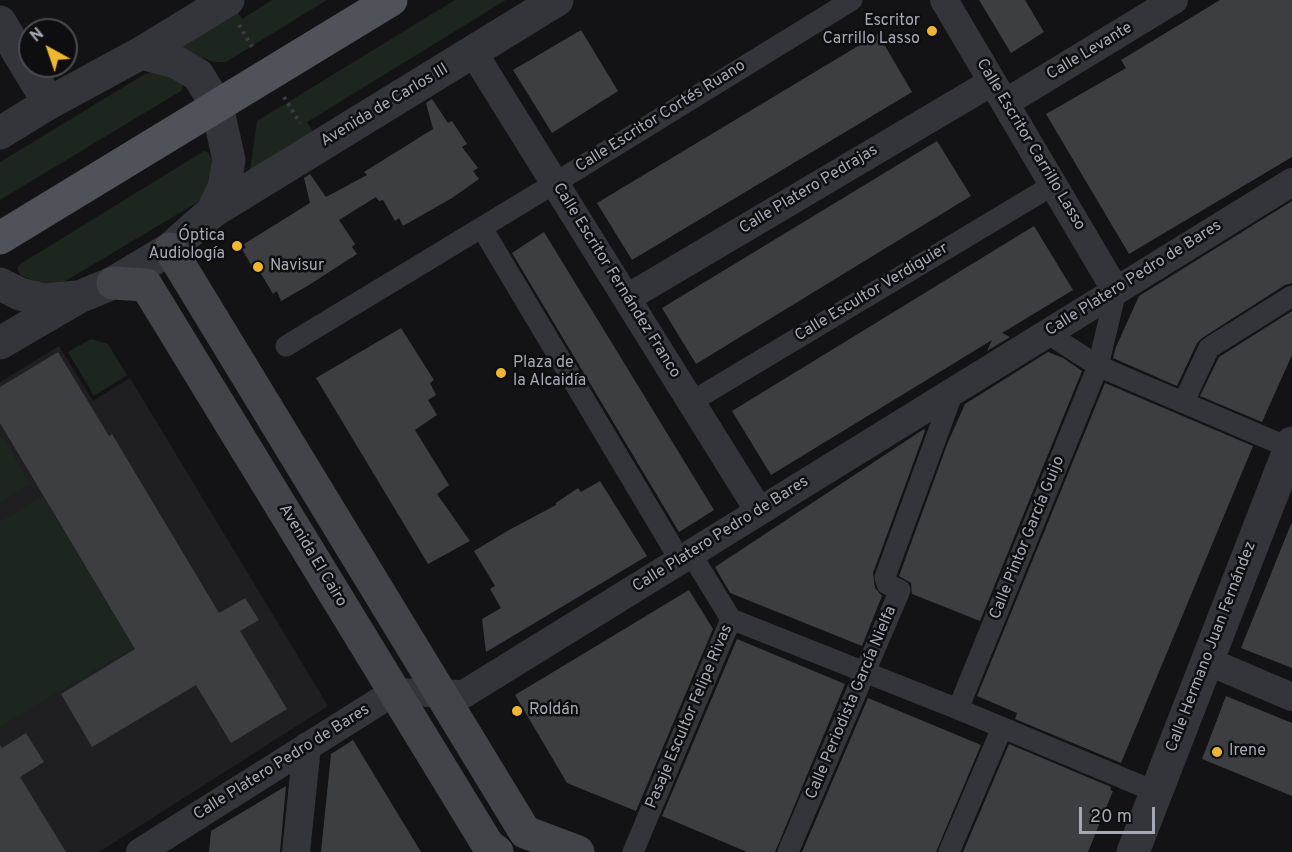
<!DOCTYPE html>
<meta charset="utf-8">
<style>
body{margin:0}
#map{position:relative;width:1292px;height:852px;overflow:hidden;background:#131315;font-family:Overpass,sans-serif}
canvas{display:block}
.north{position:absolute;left:18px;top:18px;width:60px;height:60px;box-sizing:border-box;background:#0e0e10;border:2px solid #4a4c52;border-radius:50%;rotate:320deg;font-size:16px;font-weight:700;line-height:24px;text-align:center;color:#a5a9b5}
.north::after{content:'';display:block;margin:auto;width:21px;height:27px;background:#efb731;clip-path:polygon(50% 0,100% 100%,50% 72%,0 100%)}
.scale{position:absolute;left:1079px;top:807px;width:76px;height:27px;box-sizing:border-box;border:3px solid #a5a9b5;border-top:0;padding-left:8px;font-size:18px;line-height:21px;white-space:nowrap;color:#a5a9b5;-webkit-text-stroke:4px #0e0e10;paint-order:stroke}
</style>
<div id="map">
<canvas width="1292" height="852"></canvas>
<div class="north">N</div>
<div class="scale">20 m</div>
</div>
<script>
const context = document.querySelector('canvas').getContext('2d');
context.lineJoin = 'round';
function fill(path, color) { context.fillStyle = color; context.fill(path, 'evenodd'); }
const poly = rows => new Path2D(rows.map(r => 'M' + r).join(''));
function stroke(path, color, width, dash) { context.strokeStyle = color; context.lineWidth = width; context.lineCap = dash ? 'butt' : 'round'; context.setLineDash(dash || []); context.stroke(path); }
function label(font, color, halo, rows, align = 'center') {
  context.font = font + ' Overpass,sans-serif'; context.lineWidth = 5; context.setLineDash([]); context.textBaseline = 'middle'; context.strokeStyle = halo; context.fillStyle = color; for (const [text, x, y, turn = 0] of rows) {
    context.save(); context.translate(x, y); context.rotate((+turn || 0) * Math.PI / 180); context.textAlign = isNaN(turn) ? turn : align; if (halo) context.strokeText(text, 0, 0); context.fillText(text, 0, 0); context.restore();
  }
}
fill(poly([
 [59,346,93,401,130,378,328,706,99,852,0,852,0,382]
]), '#1f1f22');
fill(poly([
 [272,0,327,0,226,62,214,62,179,49,233,5,242,19],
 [455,0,506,0,307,122,315,136,250,171,257,121],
 [157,71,184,84,181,91,0,200,0,162,145,74],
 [204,151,208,152,212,160,210,182,203,198,198,202,62,283,48,286,20,275,18,270,18,266,22,263],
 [91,339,108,344,127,375,94,396,68,352],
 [0,433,30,484,1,502,0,500],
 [43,496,134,647,0,727,0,522]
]), '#1d251f');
fill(poly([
 [979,0,1025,0,1044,32,1011,53],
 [1220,0,1292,0,1292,157,1129,254,1046,114,1126,68,1121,60],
 [581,30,618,91,552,133,513,70],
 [878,34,912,92,632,260,597,203],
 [432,99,448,123,452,121,467,144,462,147,478,168,473,171,479,179,452,198,403,226,399,218,395,221,383,200,379,201,376,197,339,220,355,244,352,247,357,254,309,285,281,301,277,291,273,294,260,272,256,274,242,249,246,248,244,244,310,203,304,178,310,174,326,197,367,175,364,172,433,129,426,103],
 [937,141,971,196,696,364,662,308],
 [1292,201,1292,283,1285,285,1202,338,1197,343,1177,386,1113,358,1116,347,1139,296],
 [1034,226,1073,290,1002,333,1010,337,987,351,992,340,771,475,732,411],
 [544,232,714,510,679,532,512,253],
 [1292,311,1292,355,1262,422,1200,396,1219,357],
 [401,328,434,380,430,383,436,395,428,400,437,415,415,430,449,485,437,494,470,541,428,564,316,378],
 [58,352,109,436,112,434,219,613,245,598,259,620,240,631,287,709,231,743,196,685,92,747,61,694,135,649,0,423,0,387],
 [1048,352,1063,358,1082,371,980,621,912,594,911,583,899,576,948,442,965,404],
 [1105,383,1253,446,1121,763,1015,719,1017,713,977,696],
 [924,429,925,431,873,573,875,588,882,596,862,646,730,593,715,567],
 [600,481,647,556,486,652,482,619,501,608,490,589,495,586,474,551,509,530,556,505,556,503,578,488,581,492],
 [1291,524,1292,524,1292,668,1241,648],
 [689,590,713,629,636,811,567,783,515,695],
 [737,639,845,684,775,852,747,852,662,816],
 [1226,696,1292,723,1292,796,1202,759],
 [868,698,981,745,936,852,802,852],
 [26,733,44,762,20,777,66,852,0,852,0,745,2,748],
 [353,740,421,852,321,852,331,754],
 [1009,744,1111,787,1110,790,1113,791,1088,852,963,852],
 [286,786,280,852,209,852,211,831]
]), '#3d3e42');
stroke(poly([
 [239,25,254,50],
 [284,97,300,123]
]), '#3a3c41', 4, [3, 4.5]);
stroke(poly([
 [482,228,680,560],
 [1047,333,1098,366,1290,448],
 [286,346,555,183,852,0],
 [1184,401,1209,348,1292,296],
 [691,402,1053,185],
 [731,619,958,709,1156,792],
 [958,709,1098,366,1116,291],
 [633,852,731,619,691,554],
 [788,852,900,590,887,584,885,577,953,392],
 [949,852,1002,728]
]), '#34353a', 21);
stroke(poly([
 [944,0,1116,291],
 [473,52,759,511],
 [1005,103,1174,0],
 [627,298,992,82],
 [1207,661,1292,697],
 [140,852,394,692,464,694,1292,182],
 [296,852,307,746]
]), '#34353a', 28);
stroke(poly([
 [0,22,49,103],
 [141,53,176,62,198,75,217,106,229,160,224,188,212,212],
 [0,133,49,103,141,53,228,0],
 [0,284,20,294,44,300,76,297],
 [0,343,79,297,113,283,170,249,212,212,557,0],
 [1133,852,1292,443]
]), '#34353a', 33);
stroke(poly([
 [170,249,525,832,578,852],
 [113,283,146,285,488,845,497,852]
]), '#42444a', 33);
stroke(poly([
 [0,238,391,0]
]), '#505259', 33);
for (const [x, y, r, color] of [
 [932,31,6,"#efb731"],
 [237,246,6,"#efb731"],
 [258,267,6,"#efb731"],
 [501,373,6,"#efb731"],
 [517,711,6,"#efb731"],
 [1217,752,6,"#efb731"]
]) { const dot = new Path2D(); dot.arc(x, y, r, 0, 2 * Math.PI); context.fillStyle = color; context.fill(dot); stroke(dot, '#0e0e10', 2); }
label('16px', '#a5a9b5', '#0e0e10', [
 ["Escritor",920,22,"right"],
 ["Carrillo Lasso",920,40,"right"],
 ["Óptica",225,237,"right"],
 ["Audiología",225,255,"right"],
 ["Navisur",270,267],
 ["Plaza de",513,364],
 ["la Alcaidía",513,382],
 ["Roldán",529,711],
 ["Irene",1229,752]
], 'left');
label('16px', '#a5a9b5', '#0e0e10', [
 ["Calle Levante",1090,52,-31],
 ["Avenida de Carlos III",385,106,-31],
 ["Calle Escritor Cortés Ruano",661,117,-32],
 ["Calle Escritor Carrillo Lasso",1030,145,59],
 ["Calle Platero Pedrajas",809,190,-31],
 ["Calle Platero Pedro de Bares",1134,279,-32],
 ["Calle Escritor Fernández Franco",616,281,58],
 ["Calle Escultor Verdiguier",872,293,-31],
 ["Calle Platero Pedro de Bares",721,535,-32],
 ["Calle Pintor García Guijo",1028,538,-68],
 ["Avenida El Cairo",312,556,59],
 ["Calle Hermano Juan Fernández",1212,647,-69],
 ["Calle Periodista García Nielfa",852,703,-67],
 ["Pasaje Escultor Felipe Rivas",690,717,-67],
 ["Calle Platero Pedro de Bares",282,763,-32]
]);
</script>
